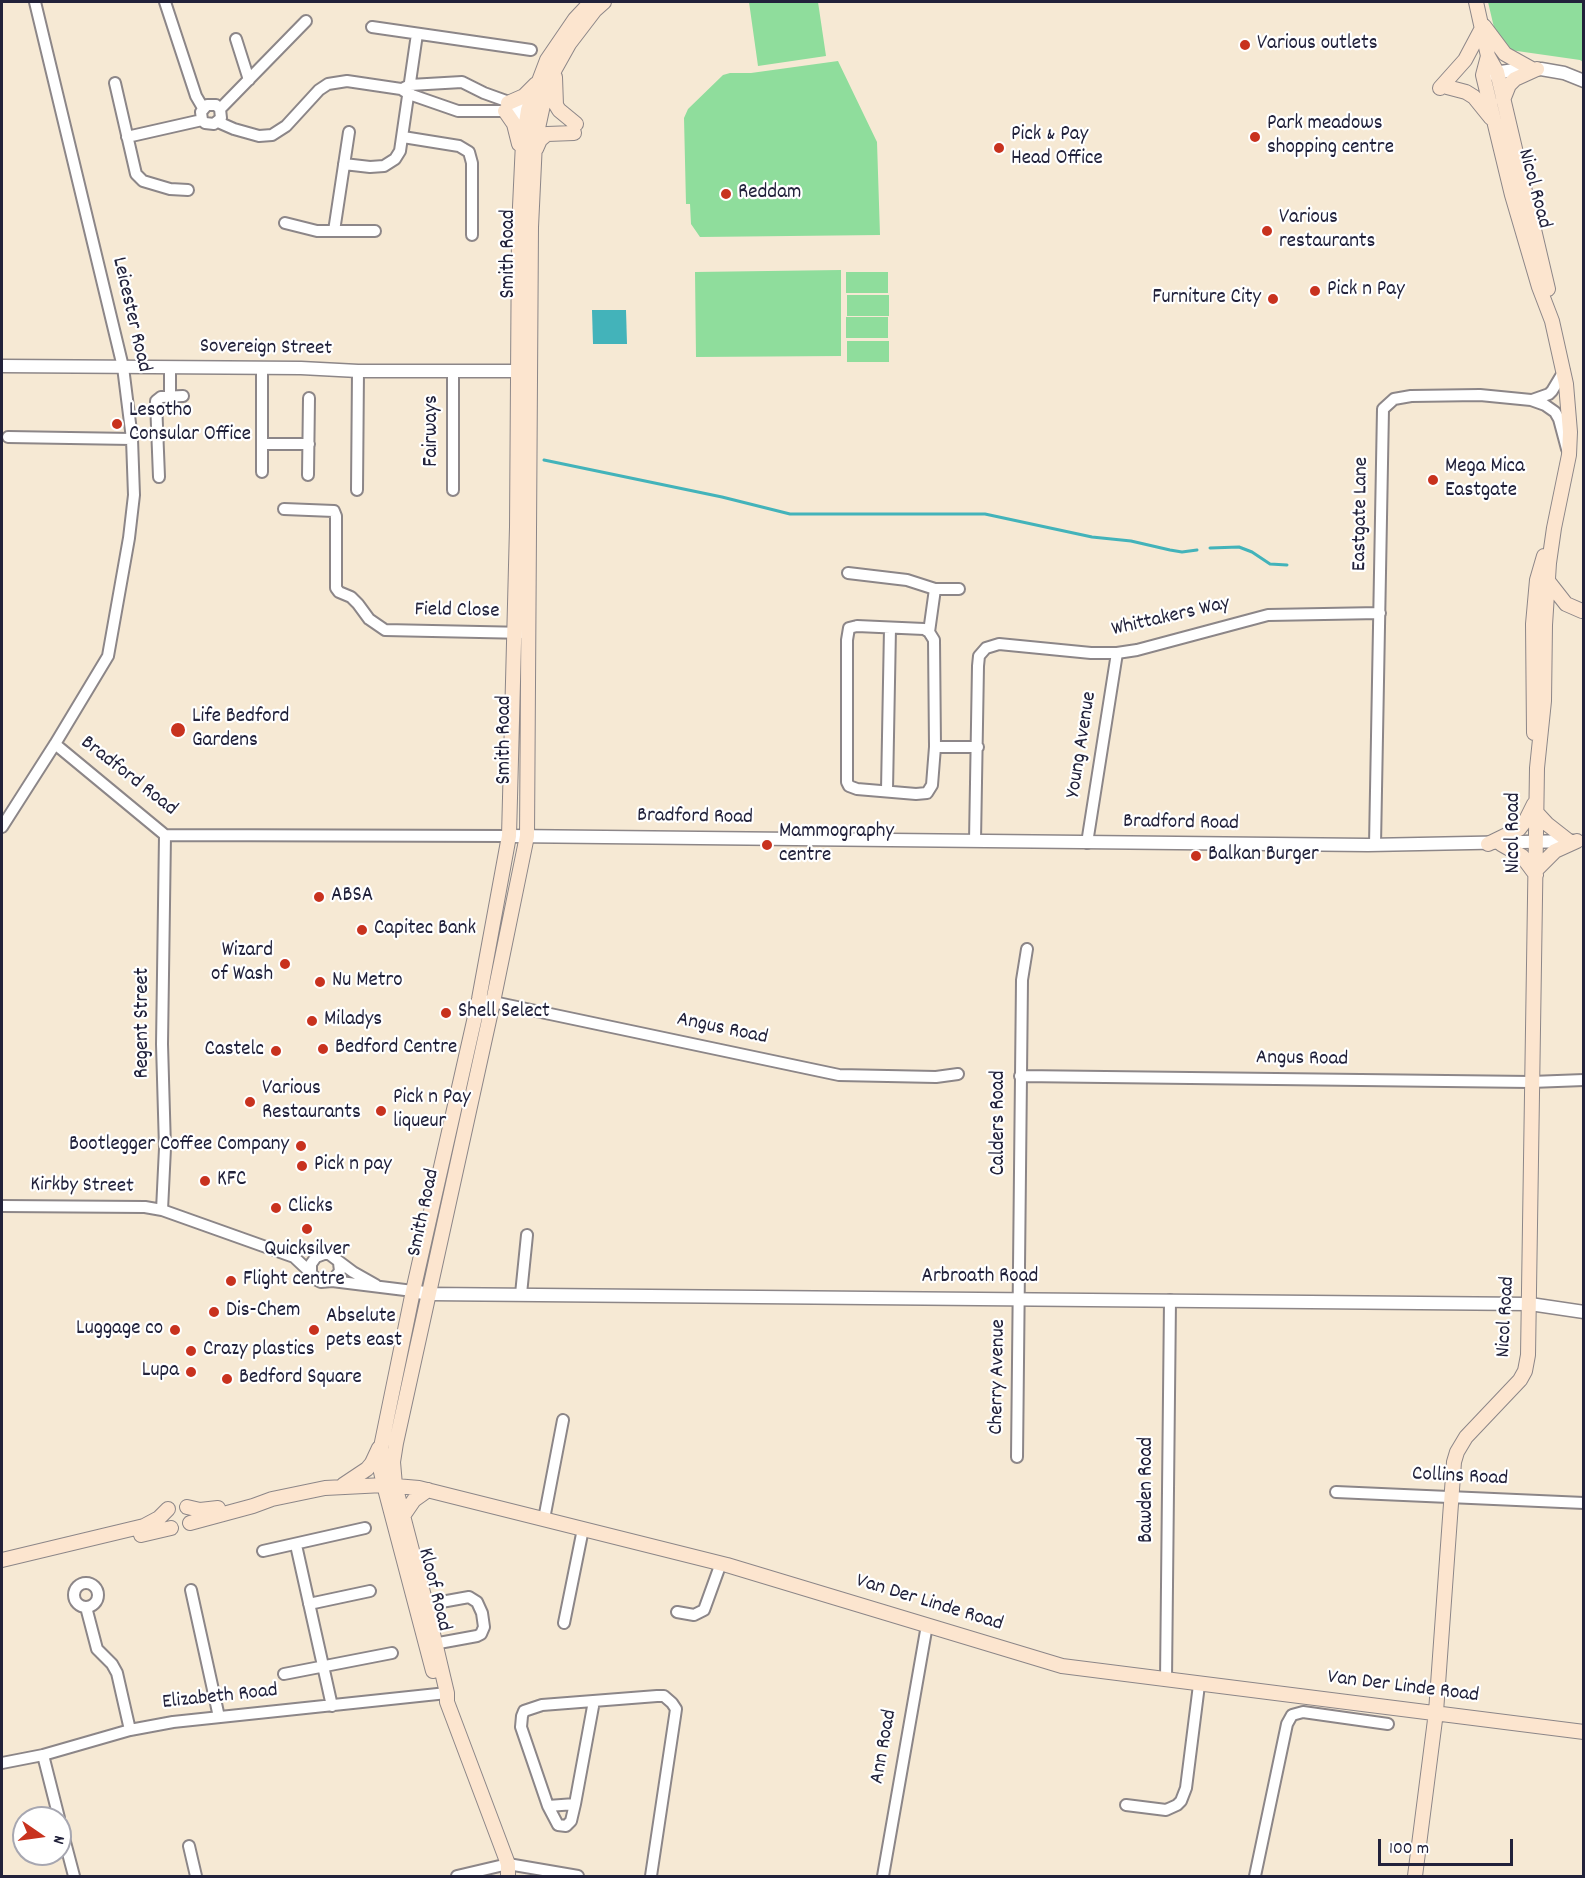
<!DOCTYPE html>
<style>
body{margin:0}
#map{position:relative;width:1585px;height:1878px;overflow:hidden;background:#f6e9d4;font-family:Dekko,sans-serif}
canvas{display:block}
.frame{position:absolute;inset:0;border:3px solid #22223b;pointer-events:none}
.north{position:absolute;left:12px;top:1806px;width:60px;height:60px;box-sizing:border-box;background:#fff;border:2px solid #a7a7b1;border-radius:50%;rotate:103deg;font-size:16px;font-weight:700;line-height:24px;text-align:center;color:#22223b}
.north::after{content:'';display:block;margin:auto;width:21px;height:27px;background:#c8321e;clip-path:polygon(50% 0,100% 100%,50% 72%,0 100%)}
.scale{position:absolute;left:1378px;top:1839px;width:135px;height:27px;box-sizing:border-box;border:3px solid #22223b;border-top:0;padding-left:8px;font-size:18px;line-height:21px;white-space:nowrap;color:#22223b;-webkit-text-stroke:4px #fff;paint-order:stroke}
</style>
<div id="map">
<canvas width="1585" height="1878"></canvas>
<div class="frame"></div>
<div class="north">N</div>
<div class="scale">100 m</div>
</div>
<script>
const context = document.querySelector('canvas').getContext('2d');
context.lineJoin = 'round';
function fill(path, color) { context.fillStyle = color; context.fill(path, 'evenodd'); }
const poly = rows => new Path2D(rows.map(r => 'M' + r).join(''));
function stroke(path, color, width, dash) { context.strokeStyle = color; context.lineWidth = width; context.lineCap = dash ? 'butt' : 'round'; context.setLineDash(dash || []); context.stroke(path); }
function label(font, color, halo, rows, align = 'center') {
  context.font = font + ' Dekko,sans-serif'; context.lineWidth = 4.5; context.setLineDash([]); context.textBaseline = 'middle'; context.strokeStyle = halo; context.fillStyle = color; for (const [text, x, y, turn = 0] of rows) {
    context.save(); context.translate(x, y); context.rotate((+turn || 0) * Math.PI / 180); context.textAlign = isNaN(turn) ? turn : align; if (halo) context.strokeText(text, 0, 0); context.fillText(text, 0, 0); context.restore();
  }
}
fill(poly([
 [749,2,818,2,826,56,758,66],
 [1488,2,1583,2,1583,62,1580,60,1510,50,1496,36],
 [838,61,877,142,880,235,700,237,691,224,690,204,686,204,684,118,688,109,723,75,730,73,751,73],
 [841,270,841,356,696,357,695,272],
 [846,272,888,272,888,293,846,293],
 [847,295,889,295,889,316,847,316],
 [846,317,888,317,888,338,846,338],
 [847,341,889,341,889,362,847,362]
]), '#8fdd9c');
fill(poly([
 [592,310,626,310,627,344,593,344]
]), '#43b3ba');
stroke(poly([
 [544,460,722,497,790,514,985,514,1092,537,1131,541,1170,550,1182,552,1197,550],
 [1210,548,1239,547,1252,552,1270,564,1287,565]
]), '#43b3ba', 3);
const minor = poly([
 [165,2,196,96,203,108],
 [372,27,531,50],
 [236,39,249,80],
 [115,83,136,174,143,181,170,189,188,190],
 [404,88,410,85,462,82,484,93,534,111],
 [220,109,306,21],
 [218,122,234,129,259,136,272,135,286,126,319,90,328,84,347,81,401,89,409,94,458,111,505,111,534,120],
 [127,137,202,120,205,123,214,124,221,118,220,109,216,105,207,105,201,112,202,120],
 [403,137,459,146,469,152,472,163,472,235],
 [344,164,370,167,384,166,395,159,400,151,417,34],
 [285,223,317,231,375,231],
 [334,231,349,132],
 [170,367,170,396],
 [262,368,262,472],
 [1532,400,1549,394,1552,391,1564,371],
 [8,437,132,439],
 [262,444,309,444],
 [308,475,309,398],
 [159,477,156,401,161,397,183,396],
 [357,490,358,371],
 [453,490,453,371],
 [284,509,334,511,336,516,336,588,339,592,351,597,358,604,369,619,385,630,527,633],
 [848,573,907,580,935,589,959,589],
 [857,626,924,629,929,632,934,640,935,747,932,785,927,793,916,794,857,789,849,786,847,782,847,640,849,628,857,626],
 [929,632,935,589],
 [55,744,165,835,509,836],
 [935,747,978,747],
 [887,790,890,628],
 [2,827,55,744,108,656,129,538,134,495,132,439,123,367,35,2],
 [975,841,978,666,979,656,986,648,999,644,1091,653,1117,653,1137,650,1268,615,1380,613],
 [1087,843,1117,653],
 [1375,845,1383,409,1394,399,1411,396,1480,395,1531,400,1545,405,1555,412,1559,419,1567,449],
 [479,999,839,1075,936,1077,958,1074],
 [1020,1076,1531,1082,1584,1080],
 [2,1206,145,1207,162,1210,294,1257,311,1273],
 [162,1210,165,1148,162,1044,165,835],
 [339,1263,340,1271,332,1281,321,1282,317,1280,311,1273,311,1264,316,1257,324,1254,329,1254,353,1272,376,1285],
 [332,1281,413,1291],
 [521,1294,527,1235],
 [1017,1457,1022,980,1027,949],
 [1336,1492,1584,1503],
 [544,1519,563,1420],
 [296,1545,332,1706],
 [263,1551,365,1528],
 '74 1595a12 12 0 1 1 24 0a12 12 0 1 1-24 0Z',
 [191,1590,219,1717],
 [309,1604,370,1591],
 [419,1606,469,1597,477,1602,482,1613,484,1627,481,1634,477,1636,428,1645],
 [86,1607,97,1649,112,1664,117,1673,130,1730],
 [677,1612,694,1615,704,1610,721,1563],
 [564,1623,583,1529],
 [284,1674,392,1653],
 [1166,1680,1170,1300],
 [594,1701,575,1804,571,1821,566,1826,558,1825,548,1806,521,1727,522,1716,524,1711,542,1705,657,1696,664,1696,672,1703,676,1709,675,1716,651,1876],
 [43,1755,59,1818],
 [2,1763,43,1755,130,1730,173,1722,447,1693],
 [1126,1805,1166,1810,1177,1805,1181,1801,1186,1788,1199,1685],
 [548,1806,575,1804],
 [60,1823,74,1876],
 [189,1846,196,1876],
 [457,1876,508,1864,578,1876],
 [883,1876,927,1625],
 [1255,1876,1287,1724,1292,1715,1303,1712,1388,1724]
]);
const tertiary = poly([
 [1488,74,1514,70,1541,69,1564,73,1584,81],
 [2,366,301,368,358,371,525,371],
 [509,836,1368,845,1573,841],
 [413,1291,429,1294,1530,1304,1584,1312]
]);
const secondary = poly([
 [1476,2,1488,56,1497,72,1548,289],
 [1484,26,1505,54,1532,69],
 [555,77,556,105,559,110,576,124],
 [1447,87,1466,92,1474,97,1491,118],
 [1440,88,1465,60,1482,28],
 [1503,100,1509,85,1515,79,1537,69],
 [508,103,524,96,536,84],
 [505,111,514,124,519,144],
 [536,149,540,140,547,134,574,133],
 [1548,581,1566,604,1582,611],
 [1534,733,1533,624,1537,580,1544,556],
 [1535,811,1547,824,1570,842],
 [1488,844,1519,829,1526,820,1534,804],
 [1501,844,1522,856,1536,875],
 [1536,870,1555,851,1577,841],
 [343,1485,367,1469,372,1463,379,1448],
 [187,1507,200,1510,218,1508],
 [403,1516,414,1500,428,1490],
 [190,1523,253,1506,272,1499,325,1488,384,1485,419,1488,727,1565,1062,1666,1584,1732],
 [141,1535,171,1528],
 [2,1560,144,1526,159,1518,168,1509],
 [433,1671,384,1485,381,1472,381,1447,413,1291,479,999,509,836,517,527,519,228,523,142,528,110,547,60,575,19,591,2],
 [508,1876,508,1864,447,1702,447,1693,426,1604,395,1485,393,1462,396,1443,493,1002,527,836,531,227,535,142,546,91,555,69,569,44,595,10,604,2],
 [1415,1876,1436,1712,1454,1462,1457,1452,1466,1437,1520,1380,1525,1371,1528,1355,1537,768,1544,701,1545,625,1549,563,1554,528,1569,455,1570,432,1566,384,1552,321,1539,287,1512,195,1483,75,1488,56]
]);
stroke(minor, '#8c8688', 14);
stroke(tertiary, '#8c8688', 15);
stroke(secondary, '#8c8688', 16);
stroke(minor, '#fff', 10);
stroke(tertiary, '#fff', 12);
stroke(secondary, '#fce5cf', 14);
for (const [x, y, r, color] of [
 [1245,45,6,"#c8321e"],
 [1255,137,6,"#c8321e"],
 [999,148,6,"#c8321e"],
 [726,194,6,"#c8321e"],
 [1267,231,6,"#c8321e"],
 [1315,291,6,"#c8321e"],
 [1273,299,6,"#c8321e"],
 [117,424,6,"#c8321e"],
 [1433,480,6,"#c8321e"],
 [178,730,8,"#c8321e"],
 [767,845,6,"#c8321e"],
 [1196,856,6,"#c8321e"],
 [319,897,6,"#c8321e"],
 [362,930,6,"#c8321e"],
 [285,964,6,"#c8321e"],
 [320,982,6,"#c8321e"],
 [446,1013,6,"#c8321e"],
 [312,1021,6,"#c8321e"],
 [323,1049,6,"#c8321e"],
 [276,1051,6,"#c8321e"],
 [250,1102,6,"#c8321e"],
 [381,1111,6,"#c8321e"],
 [301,1146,6,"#c8321e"],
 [302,1166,6,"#c8321e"],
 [205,1181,6,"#c8321e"],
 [276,1208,6,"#c8321e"],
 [307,1229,6,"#c8321e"],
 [231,1281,6,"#c8321e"],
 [214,1312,6,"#c8321e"],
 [175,1330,6,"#c8321e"],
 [314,1330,6,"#c8321e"],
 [191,1351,6,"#c8321e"],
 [191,1372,6,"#c8321e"],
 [227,1379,6,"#c8321e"]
]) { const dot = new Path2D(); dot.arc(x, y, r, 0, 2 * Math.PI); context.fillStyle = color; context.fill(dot); stroke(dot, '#fff', 2); }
label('21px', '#22223b', '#fff', [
 ["Various outlets",1257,45],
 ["Park meadows",1267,125],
 ["shopping centre",1267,149],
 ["Pick & Pay",1011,136],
 ["Head Office",1011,160],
 ["Reddam",738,194],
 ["Various",1279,219],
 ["restaurants",1279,243],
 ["Pick n Pay",1327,291],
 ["Furniture City",1261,299,"right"],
 ["Lesotho",129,412],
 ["Consular Office",129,436],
 ["Mega Mica",1445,468],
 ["Eastgate",1445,492],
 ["Life Bedford",192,718],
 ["Gardens",192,742],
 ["Mammography",779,833],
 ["centre",779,857],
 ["Balkan Burger",1208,856],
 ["ABSA",331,897],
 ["Capitec Bank",374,930],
 ["Wizard",273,952,"right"],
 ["of Wash",273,976,"right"],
 ["Nu Metro",332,982],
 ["Shell Select",458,1013],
 ["Miladys",324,1021],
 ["Bedford Centre",335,1049],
 ["Castelc",264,1051,"right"],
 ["Various",262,1090],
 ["Restaurants",262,1114],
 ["Pick n Pay",393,1099],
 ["liqueur",393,1123],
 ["Bootlegger Coffee Company",289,1146,"right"],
 ["Pick n pay",314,1166],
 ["KFC",217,1181],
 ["Clicks",288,1208],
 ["Quicksilver",307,1251,"center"],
 ["Flight centre",243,1281],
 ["Dis-Chem",226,1312],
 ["Abselute",326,1318],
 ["pets east",326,1342],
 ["Luggage co",163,1330,"right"],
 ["Crazy plastics",203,1351],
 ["Lupa",179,1372,"right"],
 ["Bedford Square",239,1379]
], 'left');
label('21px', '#22223b', '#fff', [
 ["Nicol Road",1533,189,75],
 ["Smith Road",510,254,-90],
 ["Leicester Road",130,315,77],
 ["Sovereign Street",266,349,1],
 ["Fairways",433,431,-90],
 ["Eastgate Lane",1362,514,-89],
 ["Field Close",457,612,1],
 ["Whittakers Way",1171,618,-13],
 ["Smith Road",506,740,-90],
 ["Young Avenue",1083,745,-81],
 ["Bradford Road",128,777,38],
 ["Bradford Road",695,818,1],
 ["Bradford Road",1181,824,1],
 ["Nicol Road",1515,833,-90],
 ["Regent Street",144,1023,-90],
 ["Angus Road",722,1030,12],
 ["Angus Road",1302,1060,1],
 ["Calders Road",1000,1123,-90],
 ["Kirkby Street",82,1187,1],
 ["Smith Road",425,1213,-78],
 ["Arbroath Road",980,1278],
 ["Nicol Road",1507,1317,-87],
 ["Cherry Avenue",999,1377,-89],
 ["Collins Road",1460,1478,3],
 ["Bawden Road",1148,1490,-90],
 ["Kloof Road",433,1590,76],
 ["Van Der Linde Road",929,1604,17],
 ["Van Der Linde Road",1403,1688,7],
 ["Elizabeth Road",220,1698,-6],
 ["Ann Road",885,1747,-80]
]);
</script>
